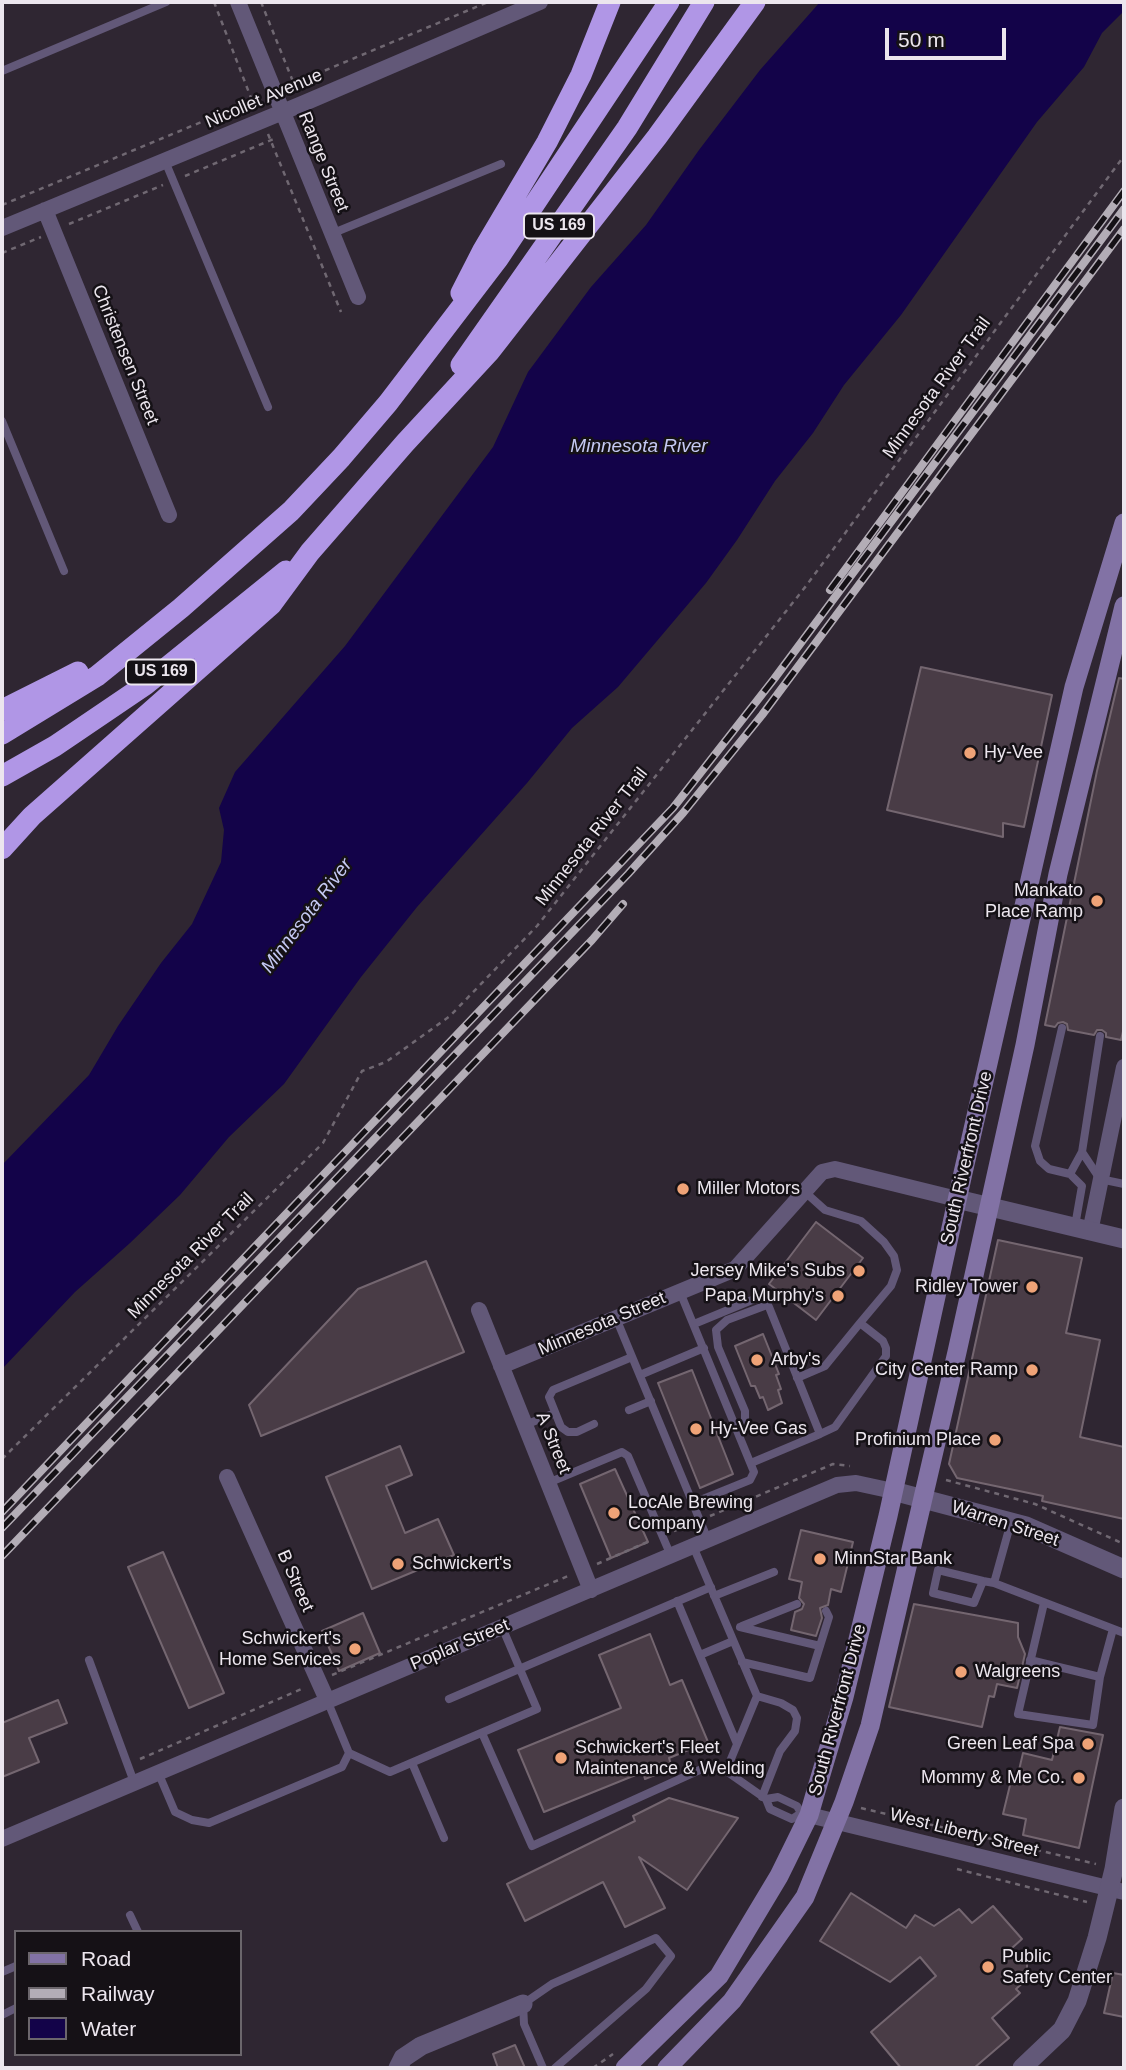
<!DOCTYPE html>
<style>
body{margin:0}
#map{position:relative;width:1126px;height:2070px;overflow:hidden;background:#2f2632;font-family:Helvetica,sans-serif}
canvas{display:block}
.frame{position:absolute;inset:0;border:4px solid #ece6ee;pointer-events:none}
.legend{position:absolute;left:14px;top:1930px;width:228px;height:126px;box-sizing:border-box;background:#151116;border:2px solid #6b666c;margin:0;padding:9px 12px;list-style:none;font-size:21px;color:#ece6ee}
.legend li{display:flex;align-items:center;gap:14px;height:35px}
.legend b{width:35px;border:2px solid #6b666c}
.scale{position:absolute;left:885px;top:28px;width:121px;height:32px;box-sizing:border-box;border:4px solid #ece6ee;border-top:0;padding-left:9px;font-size:21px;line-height:24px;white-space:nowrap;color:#ece6ee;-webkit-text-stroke:5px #151116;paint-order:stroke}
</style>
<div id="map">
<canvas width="1126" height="2070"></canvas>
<div class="frame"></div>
<ul class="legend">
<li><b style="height:9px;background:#8272a5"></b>Road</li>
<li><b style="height:9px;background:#b3adb6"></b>Railway</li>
<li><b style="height:19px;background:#130349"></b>Water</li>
</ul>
<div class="scale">50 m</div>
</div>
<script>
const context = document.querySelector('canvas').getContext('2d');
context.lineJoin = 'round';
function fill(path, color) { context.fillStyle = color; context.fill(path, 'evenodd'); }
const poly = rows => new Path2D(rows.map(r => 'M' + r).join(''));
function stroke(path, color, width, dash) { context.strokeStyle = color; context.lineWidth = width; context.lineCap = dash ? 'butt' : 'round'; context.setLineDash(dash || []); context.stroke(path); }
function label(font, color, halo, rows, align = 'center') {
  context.font = font + ' Helvetica,sans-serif'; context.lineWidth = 5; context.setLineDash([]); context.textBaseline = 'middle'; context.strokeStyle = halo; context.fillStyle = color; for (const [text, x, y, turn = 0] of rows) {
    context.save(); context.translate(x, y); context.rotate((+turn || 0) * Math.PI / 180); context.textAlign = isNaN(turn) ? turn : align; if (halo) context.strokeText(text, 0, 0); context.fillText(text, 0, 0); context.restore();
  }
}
fill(poly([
 [820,2,1124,2,1124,11,1102,33,1084,67,1037,122,901,315,844,385,813,433,775,481,737,540,706,583,618,687,572,728,527,783,417,907,361,977,284,1084,229,1137,180,1195,130,1243,75,1292,2,1369,2,1165,89,1075,118,1026,161,963,192,924,221,862,224,830,219,808,235,772,345,646,493,447,528,372,591,287,646,225,699,150,760,70]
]), '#130349');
const building = poly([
 [921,667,1052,695,1024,827,1003,823,1003,837,887,810,921,667],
 [1119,678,1124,679,1124,1027,1121,1040,1106,1037,1106,1033,1102,1030,1097,1030,1094,1035,1068,1030,1067,1024,1063,1022,1058,1023,1055,1027,1045,1025,1097,771,1119,678],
 [816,1222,863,1258,816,1320,769,1284,816,1222],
 [998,1240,1082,1258,1066,1333,1100,1340,1080,1437,1124,1447,1124,1519,1042,1501,1043,1496,957,1478,949,1464,998,1240],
 [426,1261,464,1352,261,1436,249,1405,358,1289,426,1261],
 [763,1334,779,1374,776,1375,781,1389,778,1390,782,1403,768,1410,763,1397,760,1398,755,1386,751,1386,735,1346,763,1334],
 [692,1370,733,1474,700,1488,658,1383,692,1370],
 [400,1446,412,1475,386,1486,405,1533,438,1519,454,1555,372,1589,326,1477,400,1446],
 [615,1469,648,1542,611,1558,580,1484,615,1469],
 [801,1530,853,1542,841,1592,831,1589,828,1605,820,1608,822,1618,816,1636,791,1630,795,1612,802,1609,804,1604,799,1598,802,1582,789,1579,801,1530],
 [163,1552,224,1693,189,1708,128,1567,163,1552],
 [914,1604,1018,1623,1018,1637,1025,1654,1017,1688,997,1684,994,1697,989,1696,982,1727,889,1707,914,1604],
 [363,1613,380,1653,339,1671,322,1631,363,1613],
 [650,1634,670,1685,682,1680,708,1742,669,1758,672,1768,645,1779,643,1772,544,1812,518,1750,621,1708,599,1655,650,1634],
 [58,1700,67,1723,29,1738,39,1762,2,1777,2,1723,58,1700],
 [1060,1727,1103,1735,1079,1848,1023,1835,1026,1819,1003,1814,1011,1781,1016,1783,1023,1753,1052,1760,1060,1727],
 [669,1798,738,1818,687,1890,639,1857,665,1908,625,1927,603,1882,525,1921,507,1884,635,1821,633,1816,669,1798],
 [851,1893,906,1928,915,1915,934,1926,959,1909,972,1923,993,1906,1022,1939,1002,1957,1027,1956,1027,1979,1016,1989,1020,1993,992,2018,1009,2038,974,2068,901,2068,871,2032,936,1976,920,1957,890,1982,820,1941,851,1893],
 [1113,1973,1124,1975,1124,2017,1104,2013,1113,1973],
 [515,2045,525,2068,498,2068,493,2054,515,2045]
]);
fill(building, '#493c46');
stroke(building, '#746670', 2);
stroke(poly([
 [214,2,253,103,257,105],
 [261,2,296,89],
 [288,86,488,2],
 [268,134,341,312],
 [185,176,276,138],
 [2,205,259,98],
 [69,224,163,185],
 [2,253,41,237],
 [2,1459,323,1143,362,1071,386,1062,450,1016,537,926,806,586,1124,156],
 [946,1480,1035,1504,1124,1544],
 [710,1516,833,1464,850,1466],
 [674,1531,691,1524],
 [597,1564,652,1540],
 [332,1675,568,1576],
 [140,1759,304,1688],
 [861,1808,1096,1864],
 [957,1869,1087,1902],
 [593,2068,613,2054]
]), '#706872', 2.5, [5, 5]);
stroke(poly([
 [2,71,166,2],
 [165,161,268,407],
 [331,234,501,164],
 [2,421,64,571],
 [1062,1028,1035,1146,1040,1161,1049,1169,1070,1174,1082,1186,1075,1226],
 [1100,1036,1082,1152,1100,1179,1124,1184],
 [1070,1174,1082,1152],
 [805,1192,825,1210,861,1221,884,1242,894,1256,897,1270,891,1286,860,1323],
 [680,1292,754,1472,750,1480,693,1503],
 [616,1318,708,1540],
 [694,1324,757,1298,765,1300,769,1307,820,1434,751,1463],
 [640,1375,704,1348],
 [797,1378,825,1366,860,1323,883,1341,886,1348,886,1356,835,1427,820,1434],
 [629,1410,651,1401],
 [594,1424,577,1432,568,1432,561,1427,549,1397,553,1390,632,1357],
 [525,1425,555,1413],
 [736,1427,745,1423,745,1411,718,1347,716,1330,727,1320,767,1305],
 [548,1483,622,1452,628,1456,671,1556],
 [1011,1522,994,1583,1124,1633],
 [693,1546,757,1696,726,1771,766,1799],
 [983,1581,974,1603,933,1593,938,1570,983,1581,994,1583],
 [714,1596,774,1572],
 [677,1601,737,1744],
 [1044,1603,1018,1714,1093,1725,1100,1677,1113,1629],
 [742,1626,797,1604],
 [740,1627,820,1646],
 [700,1655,733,1641],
 [89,1660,134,1782],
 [1030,1660,1100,1677],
 [742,1662,810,1678,829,1617,826,1611],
 [757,1696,781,1703,793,1710,797,1718,795,1731,780,1751,762,1797],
 [449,1699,711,1587],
 [482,1733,532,1846,704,1768,726,1771],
 [349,1753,390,1772,537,1709,502,1627],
 [412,1763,444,1838],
 [158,1772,175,1812,192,1820,209,1823,342,1767,349,1753,327,1700],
 [801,1813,797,1806,778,1797,766,1799,770,1809,792,1819,801,1813,808,1815],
 [130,1915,138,1932],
 [2,1972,16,1966],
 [2,2015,16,2008],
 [543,2068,524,2024,523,2004,552,1984,656,1938,671,1956,646,1989,555,2068]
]), '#625878', 8);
stroke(poly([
 [238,2,358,297],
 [45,210,169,515],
 [2,228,302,104,540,2],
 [1090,1232,1124,1067],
 [479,1310,591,1590],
 [501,1366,735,1269,822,1172,835,1169,957,1199],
 [227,1477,327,1700],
 [809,1815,1124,1892],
 [2,1839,837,1485,856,1483,893,1491]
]), '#625878', 16);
stroke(poly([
 [957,1199,1124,1239],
 [893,1491,1026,1526,1124,1569],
 [398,2068,403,2058,421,2046,523,2004],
 [1022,2068,1062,2030,1077,2001,1097,1938,1114,1869,1124,1808]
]), '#625878', 19);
stroke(poly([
 [625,2068,719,1976,779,1876,809,1815,816,1791,844,1697,888,1516,963,1173,1074,687,1124,523],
 [667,2068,732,2001,805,1897,844,1802,870,1726,957,1352,1025,1045,1058,874,1124,606]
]), '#8272a5', 19);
stroke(poly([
 [461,293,483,250,547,142,581,75,610,2],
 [461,365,627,128,704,2],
 [2,710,78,672],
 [2,734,97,676,181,608,291,511,341,458,388,403,498,259,669,2],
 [2,776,55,746,145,685,286,571],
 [2,849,32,816,271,605,310,552,405,443,490,351,657,137,755,2]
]), '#b096e6', 21);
const rail = poly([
 [830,590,1124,191],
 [2,1512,673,808,774,679,1124,209],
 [2,1528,628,874,683,813,762,715,1124,229],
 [2,1556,592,940,623,904]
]);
stroke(rail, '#b3adb6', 8);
stroke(rail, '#151116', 5, [16]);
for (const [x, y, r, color] of [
 [970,753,7,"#efa377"],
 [1097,901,7,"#efa377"],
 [683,1189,7,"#efa377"],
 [859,1271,7,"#efa377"],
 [1032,1287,7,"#efa377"],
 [838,1296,7,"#efa377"],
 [757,1360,7,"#efa377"],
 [1032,1370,7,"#efa377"],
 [696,1429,7,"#efa377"],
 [995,1440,7,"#efa377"],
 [614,1513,7,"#efa377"],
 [820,1559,7,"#efa377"],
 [398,1564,7,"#efa377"],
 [355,1649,7,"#efa377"],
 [961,1672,7,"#efa377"],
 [1088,1744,7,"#efa377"],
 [561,1758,7,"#efa377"],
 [1079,1778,7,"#efa377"],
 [988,1967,7,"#efa377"]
]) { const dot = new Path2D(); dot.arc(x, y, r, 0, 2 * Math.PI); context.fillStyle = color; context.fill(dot); stroke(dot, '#151116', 2.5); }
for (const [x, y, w] of [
 [559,226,70],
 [161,672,70]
]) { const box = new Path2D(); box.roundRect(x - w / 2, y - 12.5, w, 25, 5); context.fillStyle = '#151116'; context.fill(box); stroke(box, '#ece6ee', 2); }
label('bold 16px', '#ece6ee', null, [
 ["US 169",559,226],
 ["US 169",161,672]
]);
label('18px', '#ece6ee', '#151116', [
 ["Nicollet Avenue",264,99,-23],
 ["Range Street",323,162,68],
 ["Christensen Street",125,355,68],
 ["Minnesota River Trail",937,388,-54],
 ["Minnesota River Trail",592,837,-52],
 ["South Riverfront Drive",967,1158,-77],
 ["Minnesota River Trail",191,1256,-45],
 ["Minnesota Street",602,1324,-23],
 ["A Street",553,1443,68],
 ["Warren Street",1005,1524,18],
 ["B Street",295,1581,66],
 ["Poplar Street",460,1645,-23],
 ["South Riverfront Drive",838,1710,-75],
 ["West Liberty Street",964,1833,14]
]);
label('18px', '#ece6ee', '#151116', [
 ["Hy-Vee",984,753],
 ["Mankato",1083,891,"right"],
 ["Place Ramp",1083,912,"right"],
 ["Miller Motors",697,1189],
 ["Jersey Mike's Subs",845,1271,"right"],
 ["Ridley Tower",1018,1287,"right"],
 ["Papa Murphy's",824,1296,"right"],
 ["Arby's",771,1360],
 ["City Center Ramp",1018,1370,"right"],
 ["Hy-Vee Gas",710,1429],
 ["Profinium Place",981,1440,"right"],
 ["LocAle Brewing",628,1503],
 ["Company",628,1524],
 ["MinnStar Bank",834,1559],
 ["Schwickert's",412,1564],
 ["Schwickert's",341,1639,"right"],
 ["Home Services",341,1660,"right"],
 ["Walgreens",975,1672],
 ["Green Leaf Spa",1074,1744,"right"],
 ["Schwickert's Fleet",575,1748],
 ["Maintenance & Welding",575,1769],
 ["Mommy & Me Co.",1065,1778,"right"],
 ["Public",1002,1957],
 ["Safety Center",1002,1978]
], 'left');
label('italic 19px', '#c5c9f3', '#151116', [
 ["Minnesota River",639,447],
 ["Minnesota River",307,916,-53]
]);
</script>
